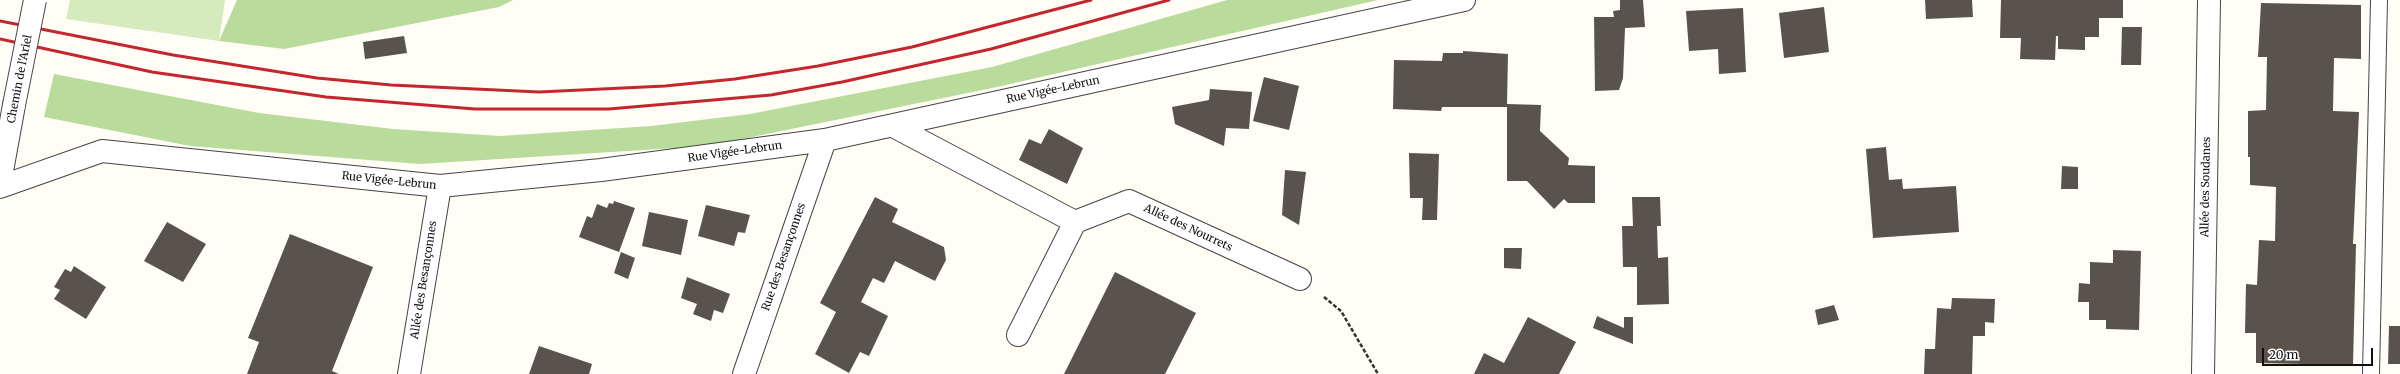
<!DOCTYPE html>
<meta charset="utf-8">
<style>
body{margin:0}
#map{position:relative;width:2400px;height:374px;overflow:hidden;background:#fffdf5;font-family:Merriweather,serif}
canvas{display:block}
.scale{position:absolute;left:2262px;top:348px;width:111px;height:18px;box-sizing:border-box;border:2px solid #111;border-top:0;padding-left:5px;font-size:12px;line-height:14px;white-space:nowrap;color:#111;-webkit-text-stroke:3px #fff;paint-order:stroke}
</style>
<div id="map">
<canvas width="2400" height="374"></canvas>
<div class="scale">20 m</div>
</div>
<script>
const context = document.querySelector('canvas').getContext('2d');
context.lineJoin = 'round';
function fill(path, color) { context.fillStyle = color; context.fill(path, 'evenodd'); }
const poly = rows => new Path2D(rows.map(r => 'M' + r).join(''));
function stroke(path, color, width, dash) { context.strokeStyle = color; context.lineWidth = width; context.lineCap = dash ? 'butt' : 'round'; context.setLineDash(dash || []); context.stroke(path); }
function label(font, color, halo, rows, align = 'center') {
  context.font = font + ' Merriweather,serif'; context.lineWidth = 4; context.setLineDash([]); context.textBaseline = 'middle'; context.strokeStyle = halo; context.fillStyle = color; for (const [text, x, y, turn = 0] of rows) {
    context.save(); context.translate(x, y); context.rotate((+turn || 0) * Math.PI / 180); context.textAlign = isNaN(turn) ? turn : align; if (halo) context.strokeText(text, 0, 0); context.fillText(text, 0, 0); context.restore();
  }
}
fill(poly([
 [70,0,225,0,219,41,66,19]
]), '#d5ebbd');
fill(poly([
 [237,0,513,0,499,7,284,49,219,41],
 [1227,0,1378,0,997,87,708,146,420,164,190,146,44,117,54,74,259,113,393,129,500,136,651,126,750,114,992,67]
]), '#b9dc9c');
fill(poly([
 [1620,0,1643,0,1645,27,1625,28,1623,78,1619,90,1595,91,1594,17,1614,17,1613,11,1620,10],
 [1925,0,1972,0,1973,17,1926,19],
 [2001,0,2123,0,2123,18,2099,18,2099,37,2085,37,2085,50,2058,49,2058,36,2056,36,2055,60,2020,59,2021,38,2000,38],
 [2261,3,2361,5,2361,59,2334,58,2333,111,2359,112,2353,244,2356,244,2353,365,2256,363,2256,333,2245,333,2246,284,2257,285,2259,240,2275,241,2276,187,2250,185,2250,157,2248,157,2248,111,2266,110,2267,57,2258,57],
 [1824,7,1829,52,1784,58,1779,13],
 [1743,8,1746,72,1719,74,1718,49,1689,51,1686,11],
 [2122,27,2142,27,2141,65,2121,65],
 [404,36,407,53,365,59,363,42],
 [1463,51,1508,54,1507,104,1541,105,1540,131,1569,158,1568,165,1595,166,1595,203,1568,203,1564,199,1554,209,1527,181,1507,181,1507,107,1442,107,1441,111,1393,109,1394,60,1442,61,1443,53,1463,53],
 [1264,77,1299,86,1289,130,1253,121],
 [1210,89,1252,92,1249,129,1226,128,1224,146,1175,124,1172,107,1209,100],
 [1049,129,1083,148,1067,184,1019,160,1029,139,1041,144],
 [1886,147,1889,180,1902,179,1903,189,1956,186,1959,232,1873,238,1866,149],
 [1409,153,1439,154,1437,220,1422,220,1423,198,1410,198],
 [2062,166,2078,167,2078,189,2061,189],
 [1285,170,1306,172,1299,225,1282,215],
 [875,197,898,209,892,222,944,247,946,260,935,281,895,261,884,283,873,278,861,302,888,316,869,356,860,352,849,373,815,354,836,312,820,303],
 [1632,197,1660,197,1661,226,1657,226,1658,258,1668,257,1669,304,1637,305,1637,267,1623,267,1622,226,1633,226],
 [614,201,635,208,619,252,579,237,587,216,592,218,597,204,607,208,609,203,613,204],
 [706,205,750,215,745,233,738,232,734,246,698,236],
 [649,212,688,220,681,255,642,246],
 [167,222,206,244,183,282,144,261],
 [290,234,373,267,332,371,339,374,247,374,259,342,248,338],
 [1504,248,1522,248,1521,269,1504,268],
 [2113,250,2141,251,2139,330,2106,329,2106,320,2089,320,2089,302,2078,302,2079,283,2090,284,2090,262,2113,263],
 [621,252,635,258,628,279,614,273],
 [74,266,106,287,86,319,54,299,60,290,54,287,65,269,71,272],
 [1115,272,1196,313,1165,374,1064,374],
 [687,277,730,294,723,313,714,310,711,321,693,314,697,304,681,298],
 [1952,298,1995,299,1994,323,1985,322,1985,336,1973,336,1972,374,1924,374,1925,349,1935,349,1937,308,1951,309],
 [1834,305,1839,320,1818,325,1815,310],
 [1597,316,1624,328,1624,317,1633,317,1633,344,1593,328],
 [1528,317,1576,342,1559,374,1474,374,1484,353,1504,363],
 [2389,326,2400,326,2400,364,2388,364],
 [539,346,592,364,589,374,529,374]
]), '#5a524d');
const lane = poly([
 [2371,374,2379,0]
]);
const street = poly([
 [893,126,1075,222,1129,201,1300,279],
 [0,182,14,105],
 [0,187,102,151,440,186,601,170,825,140,1464,0],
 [1018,335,1075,222],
 [409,374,440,186],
 [744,374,825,140],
 [2203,374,2209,0]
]);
stroke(lane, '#444', 18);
stroke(street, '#444', 24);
stroke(poly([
 [1324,297,1341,311,1378,374]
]), '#333', 2.5, [4, 2]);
stroke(lane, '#fff', 16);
stroke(street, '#fff', 22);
stroke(poly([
 [0,21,173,55,317,78,391,85,539,92,665,86,735,79,818,66,912,47,1091,0],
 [0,39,152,72,326,97,475,109,609,109,771,95,842,82,991,49,1169,0]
]), '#c4262e', 3);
const streetBridge = poly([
 [14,105,35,0]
]);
stroke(streetBridge, '#444', 24, []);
stroke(streetBridge, '#fff', 22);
label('11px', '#111', '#fff', [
 ["Chemin de l'Ariel",20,79,-79],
 ["Rue Vigée-Lebrun",1053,90,-12],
 ["Rue Vigée-Lebrun",735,152,-8],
 ["Rue Vigée-Lebrun",389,181,6],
 ["Allée des Soudanes",2206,187,-89],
 ["Allée des Nourrets",1188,228,25],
 ["Rue des Besançonnes",784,257,-71],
 ["Allée des Besançonnes",424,280,-81]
]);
</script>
